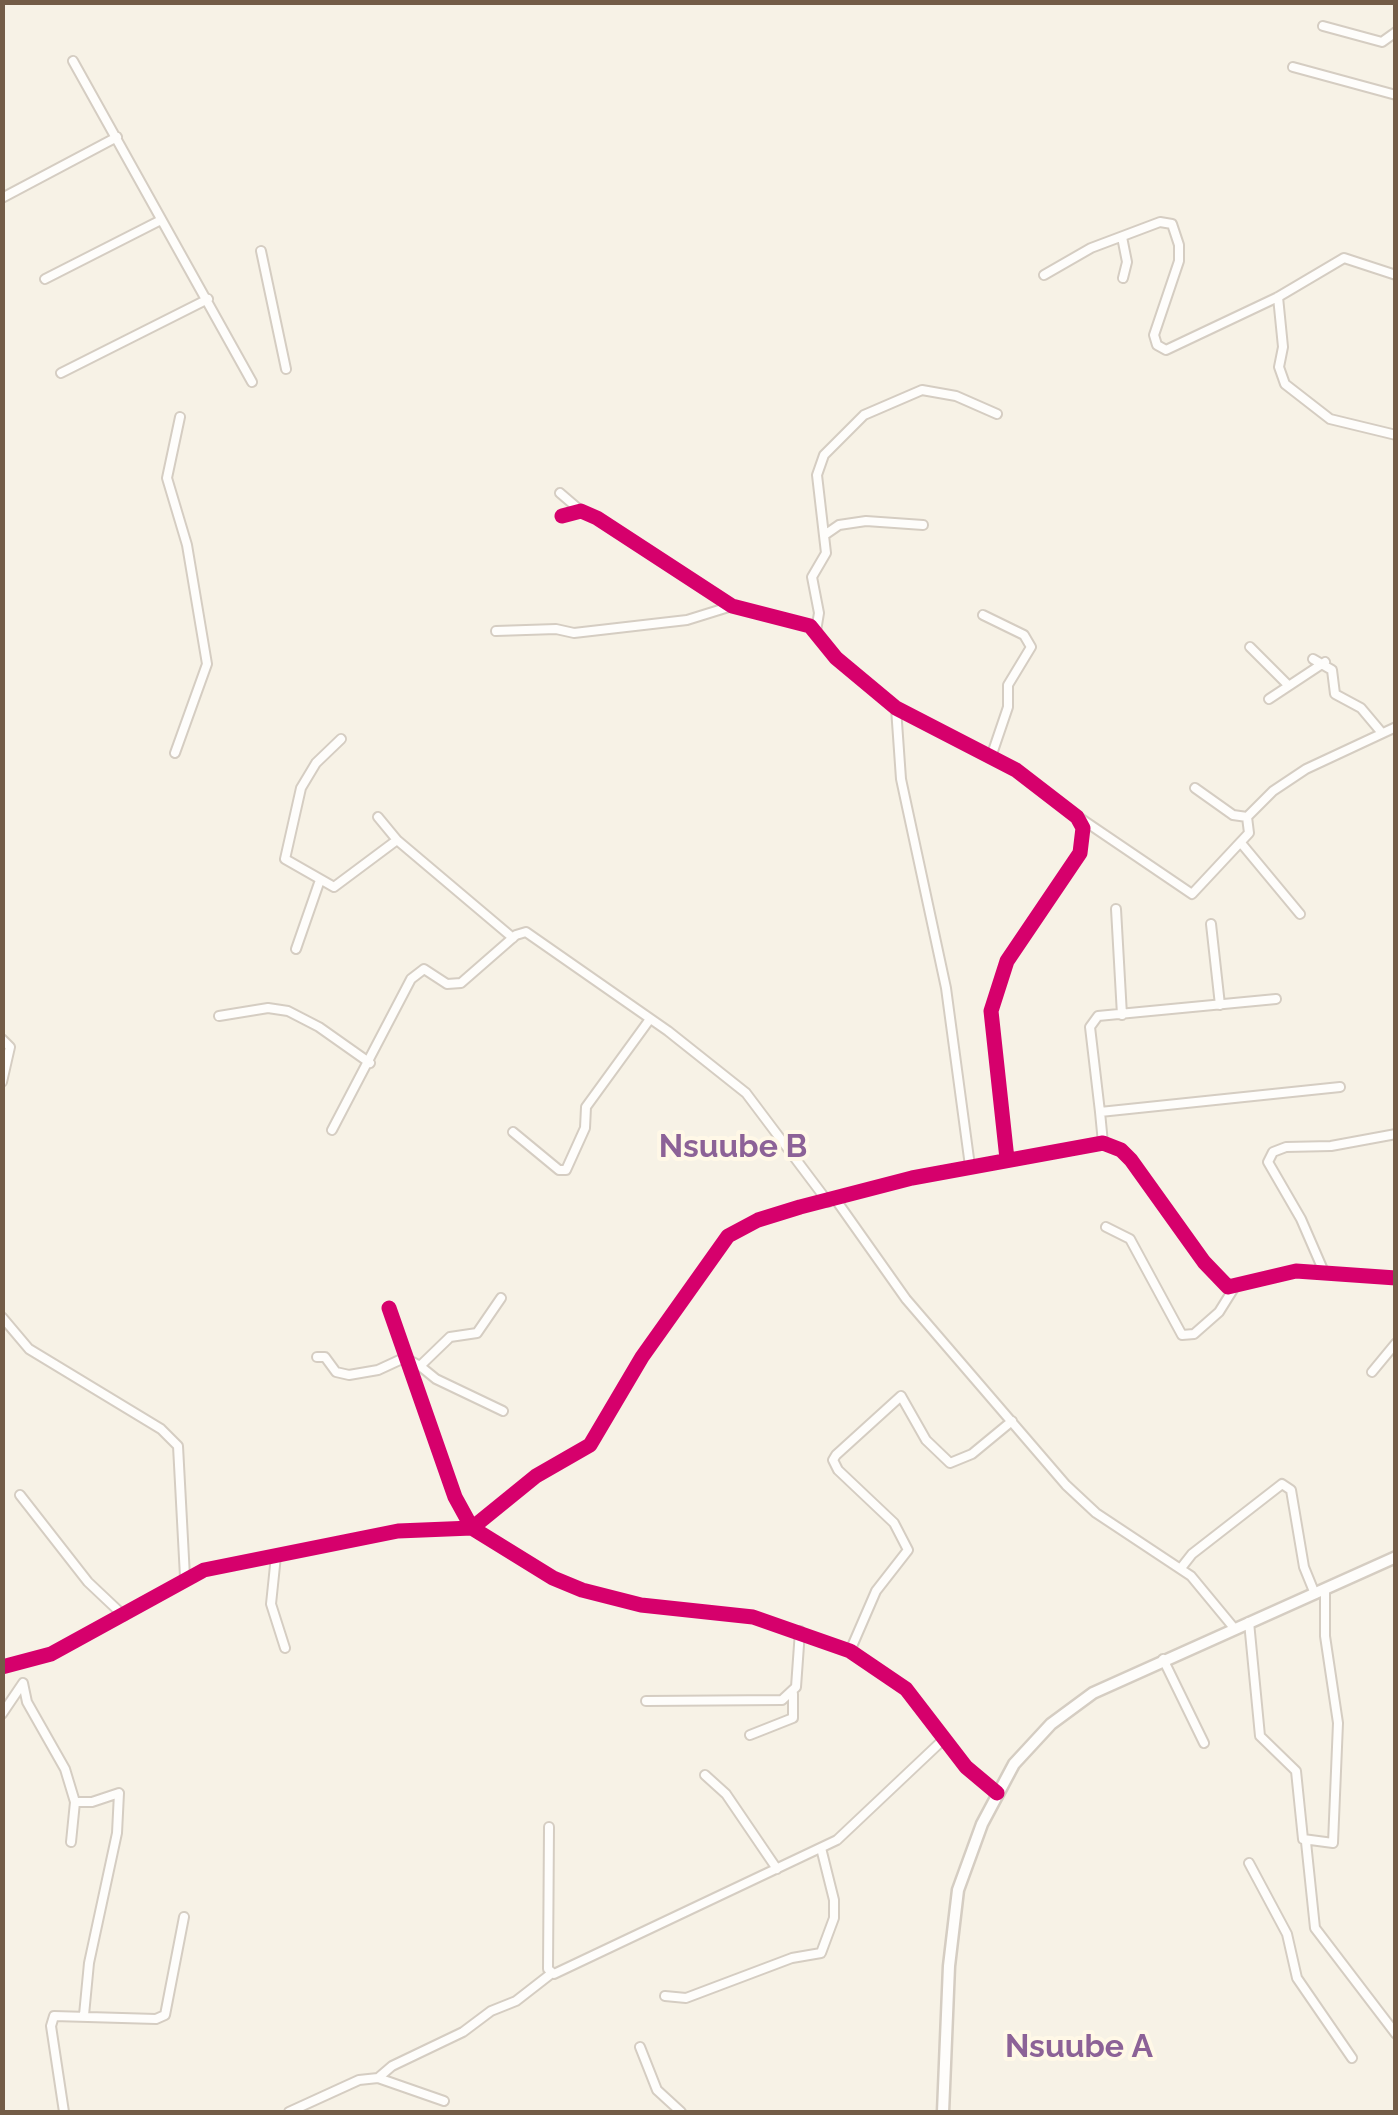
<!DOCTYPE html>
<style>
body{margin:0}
#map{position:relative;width:1398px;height:2115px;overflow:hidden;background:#f7f2e6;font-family:Raleway,sans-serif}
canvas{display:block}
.frame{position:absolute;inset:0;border:5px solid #735c47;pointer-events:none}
</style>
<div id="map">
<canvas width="1398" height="2115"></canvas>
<div class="frame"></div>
</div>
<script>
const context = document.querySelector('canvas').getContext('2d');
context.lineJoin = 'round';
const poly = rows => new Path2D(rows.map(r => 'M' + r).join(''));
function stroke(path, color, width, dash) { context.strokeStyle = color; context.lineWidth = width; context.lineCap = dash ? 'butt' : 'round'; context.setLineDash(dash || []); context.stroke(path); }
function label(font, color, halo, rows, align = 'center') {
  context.font = font + ' Raleway,sans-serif'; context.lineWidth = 8; context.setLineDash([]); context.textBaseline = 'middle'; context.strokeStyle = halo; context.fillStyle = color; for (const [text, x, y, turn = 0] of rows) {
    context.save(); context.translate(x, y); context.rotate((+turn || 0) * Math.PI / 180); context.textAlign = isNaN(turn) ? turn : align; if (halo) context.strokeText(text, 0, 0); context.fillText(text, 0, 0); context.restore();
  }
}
const minor = poly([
 [1323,26,1382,42,1396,32],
 [73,61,252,382],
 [1293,67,1396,95],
 [2,198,117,137],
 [1122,237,1127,262,1123,278],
 [261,251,286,369],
 [1044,275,1091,248,1160,222,1172,224,1179,245,1179,261,1154,335,1157,345,1166,350,1278,297,1344,258,1396,275],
 [45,279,161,220],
 [1278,297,1283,347,1279,367,1285,384,1330,419,1396,435],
 [61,373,208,299],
 [560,493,581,511],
 [562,516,581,511,597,518,732,606,810,626,836,658,896,708,1016,770,1077,817,1083,828,1080,853,1007,961,991,1011,1007,1159],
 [826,534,839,525,866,521,923,525],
 [983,615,1024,635,1031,647,1008,685,1008,707,991,757],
 [496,631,556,629,574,633,687,620,732,606],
 [816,631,819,613,812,577,826,553,817,475,824,455,864,415,922,390,956,396,997,414],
 [1250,647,1288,685],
 [1313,659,1332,670,1335,694,1361,708,1382,733],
 [1269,699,1325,662],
 [896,708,901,779,946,988,970,1166],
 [341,739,316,763,301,788,285,859,334,887,397,840,378,817],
 [175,753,207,664,187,545,167,478,180,417],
 [1195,788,1233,815,1247,817],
 [1247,817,1273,791,1306,769,1396,727],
 [1080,818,1192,894,1249,833,1247,817],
 [397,840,513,938],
 [1241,843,1300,914],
 [1116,909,1122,1015],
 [1211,924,1220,1005],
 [296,949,320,880],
 [219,1016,268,1008,288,1011,319,1027,370,1063],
 [2,1039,10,1047,2,1082],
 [1100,1112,1090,1027,1098,1016,1276,999],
 [332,1130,411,979,424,969,447,984,461,983,516,935,526,932,668,1031,746,1093,828,1202],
 [513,1132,559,1170,566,1170,585,1128,586,1107,650,1019],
 [1103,1143,1100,1112,1340,1087],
 [836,1200,906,1299,1066,1485,1096,1513,1191,1576,1234,1628],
 [1106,1227,1130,1239,1182,1335,1194,1334,1219,1312,1234,1288],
 [1324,1272,1301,1219,1268,1162,1273,1152,1286,1147,1331,1146,1396,1134],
 [389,1308,455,1497,472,1528,536,1476,590,1445,642,1357,728,1236,758,1220,800,1207,912,1178,1103,1143,1121,1150,1131,1160,1204,1262,1228,1287,1296,1271,1396,1278],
 [2,1317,29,1349,161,1429,178,1446,185,1577],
 [317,1357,325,1357,336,1372,349,1375,378,1370,404,1358],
 [407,1359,420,1366,450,1337,477,1333,501,1298],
 [420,1366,436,1379,503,1411],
 [1372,1372,1396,1343],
 [20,1495,88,1582,124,1616],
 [276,1556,271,1604,285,1648],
 [1181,1568,1192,1554,1282,1484,1291,1490,1304,1567,1315,1594],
 [1249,1622,1260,1736,1296,1771,1303,1839,1333,1843,1338,1723,1325,1636,1325,1590],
 [850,1651,876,1591,908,1550,894,1523,838,1470,833,1460,836,1455,901,1396,926,1440,950,1463,972,1454,1012,1421],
 [1163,1659,1204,1743],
 [2,1667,51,1654,204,1570,398,1531,472,1528,553,1578,582,1590,641,1605,753,1617,850,1651,906,1689,966,1767,997,1793],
 [646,1701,782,1700,796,1687,800,1631],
 [2,1714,23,1683,27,1702,65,1769,75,1802],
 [750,1735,793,1718,793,1694],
 [705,1775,726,1794,777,1869],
 [549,1827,548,1969,554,1974,837,1840,945,1738],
 [71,1842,75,1802,92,1802,119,1793,117,1833,89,1963,84,2015],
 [1306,1842,1315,1928,1396,2034],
 [1249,1863,1287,1934,1297,1978,1352,2058],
 [665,1996,686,1998,792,1958,821,1953,834,1918,834,1900,821,1848],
 [640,2047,657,2090,681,2112],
 [378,2078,444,2101],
 [64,2112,51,2026,54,2016,156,2019,165,2015,184,1917],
 [289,2112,359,2080,378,2078,392,2066,463,2032,491,2011,516,2001,552,1973]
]);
const tertiary = poly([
 [943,2112,949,1966,958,1890,982,1824,1014,1764,1051,1724,1093,1693,1396,1557]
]);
stroke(minor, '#d5cdc2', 12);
stroke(tertiary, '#d5cdc2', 15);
stroke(minor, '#fefdfb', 8);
stroke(tertiary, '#fefdfb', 10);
stroke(poly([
 [562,516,581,511,597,518,732,606,810,626,836,658,896,708,1016,770,1077,817,1083,828,1080,853,1007,961,991,1011,1007,1159],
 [389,1308,455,1497,472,1528,536,1476,590,1445,642,1357,728,1236,758,1220,800,1207,912,1178,1103,1143,1121,1150,1131,1160,1204,1262,1228,1287,1296,1271,1396,1278],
 [2,1667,51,1654,204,1570,398,1531,472,1528,553,1578,582,1590,641,1605,753,1617,850,1651,906,1689,966,1767,997,1793]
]), '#d6006c', 15);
label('bold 32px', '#8c6297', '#fff8e7', [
 ["Nsuube B",733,1147],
 ["Nsuube A",1079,2047]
]);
</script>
